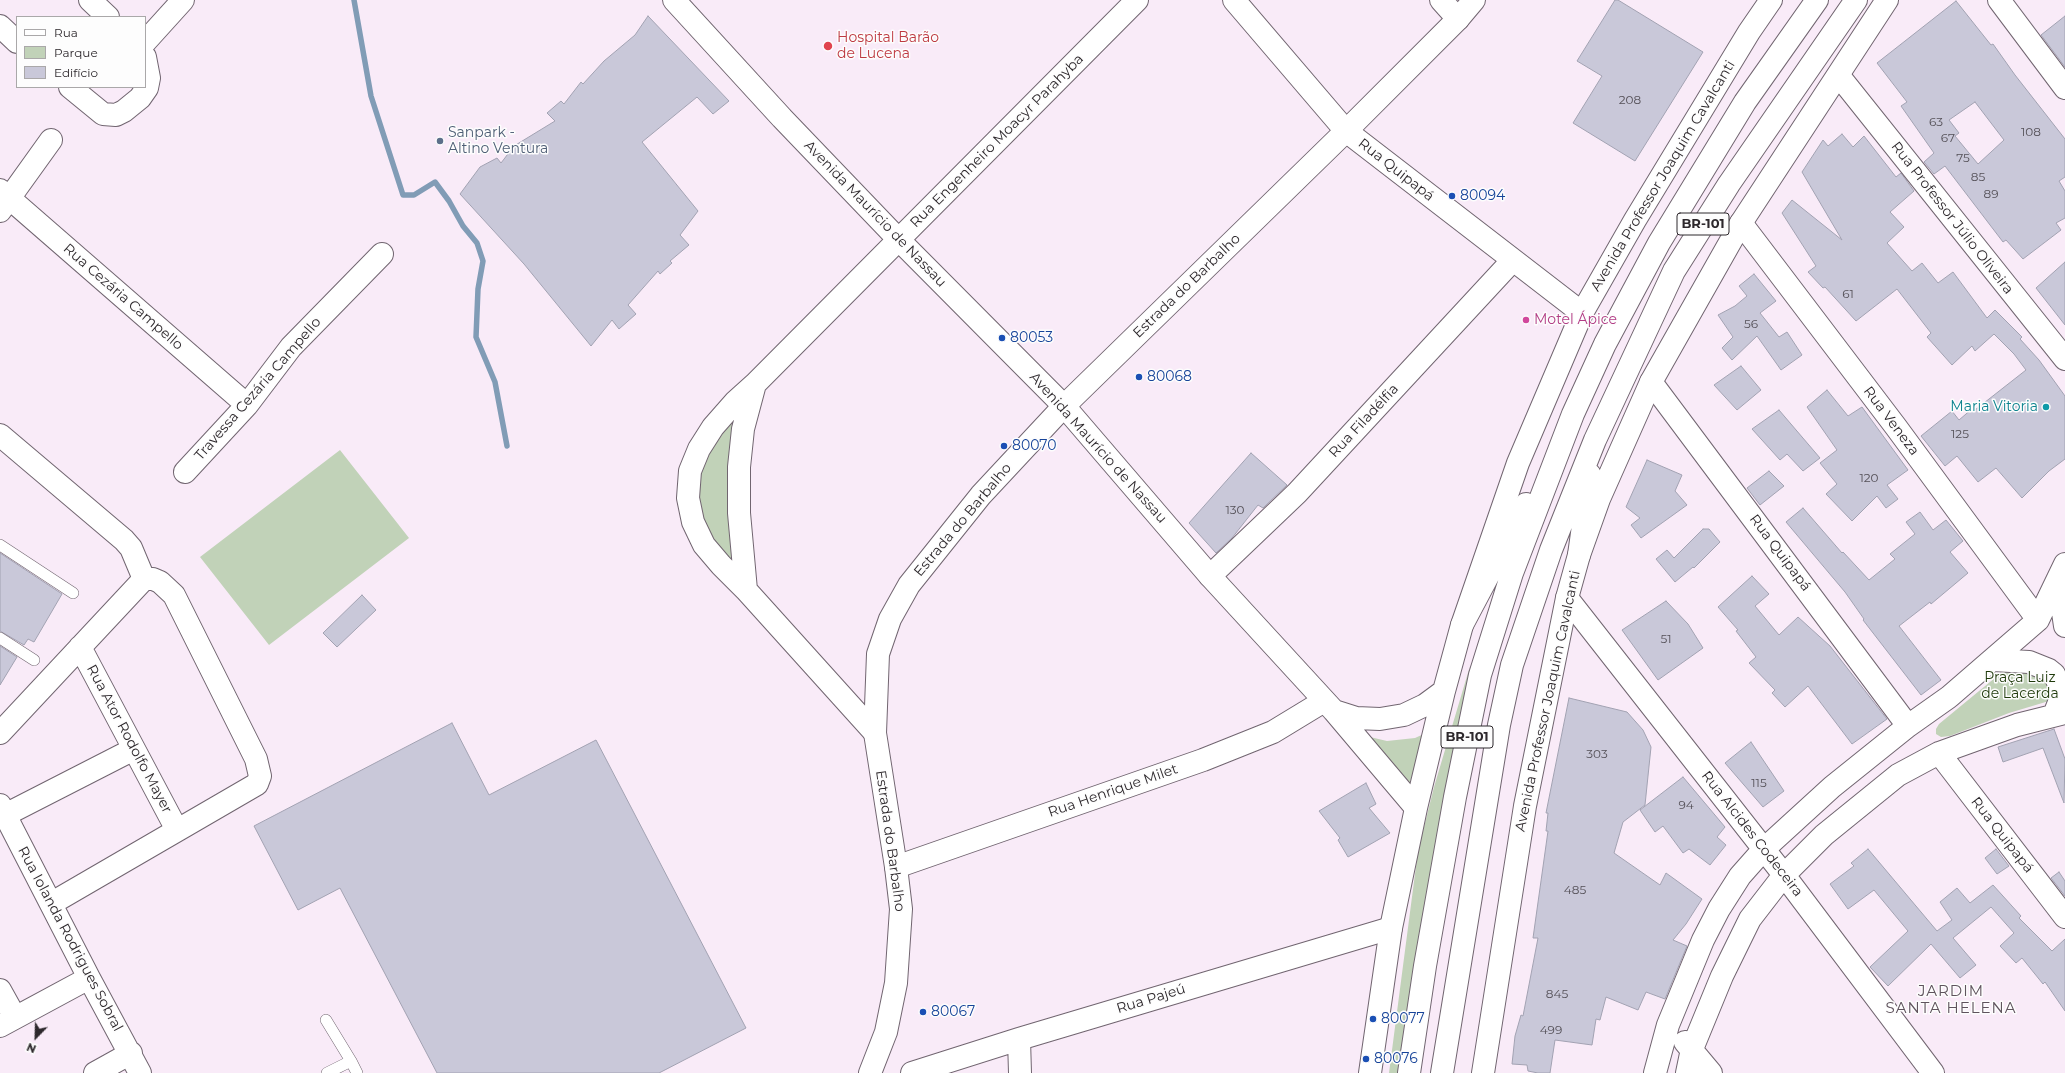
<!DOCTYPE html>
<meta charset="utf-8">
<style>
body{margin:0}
#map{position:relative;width:2065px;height:1073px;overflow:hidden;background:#f9ebf8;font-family:Montserrat,sans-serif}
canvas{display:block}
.legend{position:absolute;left:16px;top:16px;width:130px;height:72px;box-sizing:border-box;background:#fdfdfd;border:1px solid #aaa8a9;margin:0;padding:5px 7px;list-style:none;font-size:12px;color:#2d282c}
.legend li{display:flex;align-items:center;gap:8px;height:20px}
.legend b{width:20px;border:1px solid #aaa8a9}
.north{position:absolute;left:16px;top:1017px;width:40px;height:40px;-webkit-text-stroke:3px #fdfdfd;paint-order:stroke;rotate:203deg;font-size:11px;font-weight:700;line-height:16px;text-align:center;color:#2d282c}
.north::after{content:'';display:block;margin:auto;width:14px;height:18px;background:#2d282c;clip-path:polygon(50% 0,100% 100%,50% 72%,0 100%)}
</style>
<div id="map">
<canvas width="2065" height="1073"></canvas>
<ul class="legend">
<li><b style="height:5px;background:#fff"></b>Rua</li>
<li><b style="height:11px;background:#c1d2b8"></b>Parque</li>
<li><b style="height:11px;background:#c9c8d9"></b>Edifício</li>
</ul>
<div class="north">N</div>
</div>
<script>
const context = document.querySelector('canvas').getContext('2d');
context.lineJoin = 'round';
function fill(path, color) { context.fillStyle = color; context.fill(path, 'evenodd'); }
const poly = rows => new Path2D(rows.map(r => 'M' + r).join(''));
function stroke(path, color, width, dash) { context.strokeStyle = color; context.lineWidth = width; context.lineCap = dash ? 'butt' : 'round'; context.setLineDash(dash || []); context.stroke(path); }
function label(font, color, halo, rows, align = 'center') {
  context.font = font + ' Montserrat,sans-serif'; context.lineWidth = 3; context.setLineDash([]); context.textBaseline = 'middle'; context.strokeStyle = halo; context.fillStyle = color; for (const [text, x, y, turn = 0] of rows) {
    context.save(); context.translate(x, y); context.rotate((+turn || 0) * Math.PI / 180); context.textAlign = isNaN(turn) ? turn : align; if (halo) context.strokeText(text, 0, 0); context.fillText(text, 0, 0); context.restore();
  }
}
fill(poly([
 [743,410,737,575,715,560,693,491,702,465,722,430],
 [340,450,409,538,269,645,200,557],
 [2013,663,2021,664,2057,688,2049,701,2009,713,1950,736,1941,737,1936,734,1936,729,1939,724],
 [1470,666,1456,743,1401,1073,1389,1073,1418,851,1434,787],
 [1426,733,1409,785,1357,734,1387,741,1415,738]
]), '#c1d2b8');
stroke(poly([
 [354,0,371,96,403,195,414,195,435,182,449,201,463,226,477,243,483,261,478,289,476,337,495,382,507,446]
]), '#819cb6', 5.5);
const building = poly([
 [1615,0,1618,0,1703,52,1635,161,1573,123,1602,76,1577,61,1615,0],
 [1956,1,1991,45,1993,44,2015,75,2065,139,2065,177,2059,181,2065,191,2065,218,2056,223,2061,230,2023,259,2006,240,2003,242,1945,166,1934,174,1924,162,1934,153,1901,106,1907,102,1877,63,1956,1],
 [1975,102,2004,140,1978,164,1955,136,1959,133,1949,120,1975,102],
 [648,16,729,101,713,114,697,97,642,142,698,211,680,235,689,245,670,261,672,263,660,274,658,271,628,305,636,314,619,329,612,320,591,346,524,264,460,194,480,167,497,158,501,163,514,146,555,121,547,113,561,101,564,104,581,82,583,84,604,61,635,35,648,16],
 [2065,16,2065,67,2041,35,2065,16],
 [1842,134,1853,147,1864,136,1896,177,1901,173,1914,191,1890,212,1904,227,1887,243,1912,271,1922,263,1938,283,1953,272,1987,318,1995,310,2022,337,2020,339,2039,360,2065,396,2065,459,2049,471,2022,498,1996,468,1978,482,1957,456,1945,466,1921,436,1952,411,1959,420,1973,408,1975,410,2026,370,2014,354,1994,334,1975,351,1972,346,1952,365,1927,337,1931,333,1897,289,1856,321,1825,287,1823,288,1808,272,1816,266,1782,213,1792,200,1842,240,1802,172,1823,140,1828,146,1842,134],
 [2065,262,2065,325,2036,288,2065,262],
 [1754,274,1776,301,1760,313,1779,337,1787,332,1802,355,1781,370,1757,336,1732,360,1722,348,1733,337,1718,315,1735,306,1747,296,1739,286,1754,274],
 [1741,366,1761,390,1737,410,1714,385,1741,366],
 [1827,390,1848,416,1862,407,1908,470,1887,485,1898,499,1886,508,1877,496,1852,521,1826,494,1837,484,1820,463,1837,450,1807,407,1827,390],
 [1779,410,1820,458,1803,471,1787,454,1780,460,1752,429,1779,410],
 [1251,453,1287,485,1263,508,1258,505,1232,538,1216,553,1189,523,1251,453],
 [1647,460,1682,475,1675,491,1687,505,1641,538,1631,525,1640,518,1626,507,1647,460],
 [1769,471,1784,486,1760,505,1747,488,1769,471],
 [1803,508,1842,553,1843,552,1869,580,1895,559,1890,554,1915,534,1906,522,1920,512,1933,530,1946,520,1963,541,1950,552,1968,573,1931,604,1930,602,1899,626,1941,680,1921,695,1863,620,1864,619,1845,592,1786,522,1803,508],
 [1703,529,1709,529,1720,542,1694,568,1693,567,1675,582,1656,559,1667,550,1674,558,1703,529],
 [0,553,62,594,34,642,28,639,24,645,0,631,0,553],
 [1752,576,1769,594,1755,606,1779,635,1798,617,1830,646,1887,719,1852,744,1808,686,1785,707,1772,693,1775,690,1749,663,1756,657,1736,631,1738,630,1718,607,1752,576],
 [362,595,376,610,337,647,323,633,362,595],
 [1666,601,1688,624,1703,648,1658,680,1622,630,1666,601],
 [0,646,17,657,0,685,0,646],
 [1569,698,1627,712,1643,730,1651,747,1645,805,1623,822,1614,853,1660,885,1666,873,1702,899,1686,924,1673,940,1687,946,1665,999,1646,992,1638,1010,1606,997,1600,1020,1596,1019,1592,1045,1555,1040,1550,1073,1538,1073,1528,1071,1527,1065,1512,1064,1515,1036,1521,1015,1523,1016,1538,938,1533,938,1548,831,1546,831,1548,813,1546,813,1569,698],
 [452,723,489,795,596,740,746,1028,659,1073,437,1073,340,888,298,910,254,826,452,723],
 [2054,729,2065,759,2064,803,2043,748,2003,762,1998,747,2054,729],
 [1751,742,1784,791,1763,807,1725,763,1751,742],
 [1683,777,1725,827,1717,837,1726,845,1710,865,1689,849,1683,853,1663,826,1655,832,1640,810,1683,777],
 [1366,783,1376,804,1369,808,1390,833,1348,857,1338,840,1340,838,1319,811,1366,783],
 [1868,849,1937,931,1952,920,1940,902,1957,888,1970,903,1993,885,2021,916,2019,918,2052,951,2065,939,2065,1011,2045,982,2043,984,2022,958,2016,963,2000,946,2014,933,1991,907,1953,938,1976,965,1960,978,1931,944,1888,986,1870,967,1908,931,1874,890,1848,909,1830,884,1854,866,1851,863,1868,849],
 [1996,849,2009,866,1997,874,1985,858,1996,849],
 [2059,872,2065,881,2065,896,2051,878,2059,872]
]);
fill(building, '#c9c8d9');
stroke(building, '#a2a2b2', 1);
const service = poly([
 [0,545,73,593],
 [0,638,34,660],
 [326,1020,351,1061],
 [327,1073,351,1061,357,1073]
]);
const minor = poly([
 [90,0,108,17],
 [1234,0,1346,131],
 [1441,0,1458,19],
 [1999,0,2065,88],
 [0,26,17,42],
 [145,42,183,0],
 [1839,76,2065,359],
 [70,87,103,114,116,115,124,111,140,98,147,88,149,78,145,57],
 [0,190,247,405],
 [0,211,51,140],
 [1741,223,1896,427,2038,620],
 [1651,382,1908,726],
 [0,435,124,540,131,548,144,579],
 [185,472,247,405,291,347,382,254],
 [1210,576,1297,493,1512,261],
 [2058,579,2065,626],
 [746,590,721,565,704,545,693,522,688,498,690,471,699,449,713,427,735,402,755,384],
 [1567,598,1784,875,1933,1073],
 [80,647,177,830],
 [1993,660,2029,662,2049,670,2054,674,2060,686,2060,700,2054,715],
 [0,733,144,579],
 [875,733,746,590,739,513,739,467,743,429,755,384,1137,0],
 [1939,753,2065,917],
 [0,805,89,978,140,1073],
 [5,815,134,749],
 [896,867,1203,760,1273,732,1324,701],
 [52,903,257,784,260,776,256,759,174,595,160,582,153,579,144,579],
 [0,990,15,1017],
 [0,1026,89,978],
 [1019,1039,1020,1073],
 [1685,1042,1711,1073],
 [95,1073,131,1053],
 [912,1073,1019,1039,1391,928],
 [1655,1073,1668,1025,1703,940,1719,909,1740,876,1763,850,1832,787,1908,726,1949,697,2038,620,2065,564],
 [1687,1073,1692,1049,1722,976,1750,919,1784,875,1824,835,1898,775,1939,753,2017,725,2065,713]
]);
const tertiary = poly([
 [1346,131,1582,313],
 [870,1073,886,1032,896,983,901,909,896,867,875,733,878,654,890,619,909,585,981,495,1064,406]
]);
const secondary = poly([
 [674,0,782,118,899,240,1064,406,1210,576,1334,711,1416,808],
 [1064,406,1346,131,1458,19,1474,0],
 [1334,711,1356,718,1380,719,1404,715,1425,705,1444,691],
 [1370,1073,1391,928,1416,808,1444,691,1462,625,1518,463,1582,313,1635,220,1749,32,1771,0],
 [1483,1073,1525,806,1567,598,1579,555,1599,499,1651,382,1741,223,1887,0]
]);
const trunk = poly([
 [1579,555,1590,475],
 [1462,625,1526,504],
 [1409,1073,1425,966,1455,797,1480,675,1512,573,1573,414,1605,344,1659,243,1745,102,1817,0],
 [1442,1073,1499,725,1512,665,1551,550,1595,440,1674,271,1729,184,1856,0]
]);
stroke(service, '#716570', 12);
stroke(minor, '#716570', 24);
stroke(tertiary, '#716570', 24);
stroke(secondary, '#716570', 24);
stroke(trunk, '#716570', 24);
stroke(service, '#fff', 11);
stroke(minor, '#fff', 22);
stroke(tertiary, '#fff', 22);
stroke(secondary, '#fff', 22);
stroke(trunk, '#fff', 22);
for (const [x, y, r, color] of [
 [828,46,5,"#e0444e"],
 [440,141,4,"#5c6f8a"],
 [1452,196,4,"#1a4fb4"],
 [1526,320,4,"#d1479c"],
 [1002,338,4,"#1a4fb4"],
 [1139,377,4,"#1a4fb4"],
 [2046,407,4,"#0f9aa8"],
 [1004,446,4,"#1a4fb4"],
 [923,1012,4,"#1a4fb4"],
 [1373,1019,4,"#1a4fb4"],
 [1366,1059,4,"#1a4fb4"]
]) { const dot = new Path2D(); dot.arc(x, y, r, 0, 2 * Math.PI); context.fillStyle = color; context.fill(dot); stroke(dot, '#fdfdfd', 1.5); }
label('12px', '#545057', null, [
 ["208",1630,100],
 ["63",1936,122],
 ["108",2031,132],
 ["67",1948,138],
 ["75",1963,158],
 ["85",1978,177],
 ["89",1991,194],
 ["61",1848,294],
 ["56",1751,324],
 ["125",1960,434],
 ["120",1869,478],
 ["130",1235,510],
 ["51",1666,639],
 ["303",1597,754],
 ["115",1759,783],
 ["94",1686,805],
 ["485",1575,890],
 ["845",1557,994],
 ["499",1551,1030]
]);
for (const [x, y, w] of [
 [1703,224,52],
 [1467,737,52]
]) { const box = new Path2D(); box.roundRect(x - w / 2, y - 11, w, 22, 3); context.fillStyle = '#fdfdfd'; context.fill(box); stroke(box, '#2d282c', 1); }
label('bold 13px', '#2d282c', null, [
 ["BR-101",1703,224],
 ["BR-101",1467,737]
]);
label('14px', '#be3a42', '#fdfdfd', [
 ["Hospital Barão",837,38],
 ["de Lucena",837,54]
], 'left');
label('14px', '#4e5e75', '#fdfdfd', [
 ["Sanpark -",448,133],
 ["Altino Ventura",448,149]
], 'left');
label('14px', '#2d282c', '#fdfdfd', [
 ["Rua Engenheiro Moacyr Parahyba",997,141,-45],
 ["Rua Quipapá",1396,170,38],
 ["Avenida Professor Joaquim Cavalcanti",1663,176,-59],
 ["Avenida Maurício de Nassau",875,214,46],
 ["Rua Professor Júlio Oliveira",1952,218,52],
 ["Estrada do Barbalho",1187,286,-44],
 ["Rua Cezária Campello",123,297,41],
 ["Travessa Cezária Campello",258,389,-49],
 ["Rua Filadélfia",1364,421,-47],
 ["Rua Veneza",1891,421,53],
 ["Avenida Maurício de Nassau",1098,448,48],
 ["Estrada do Barbalho",963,520,-50],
 ["Rua Quipapá",1780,553,53],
 ["Avenida Professor Joaquim Cavalcanti",1548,701,-78],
 ["Rua Ator Rodolfo Mayer",129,739,62],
 ["Rua Henrique Milet",1113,791,-19],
 ["Rua Alcides Codeceira",1752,834,52],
 ["Rua Quipapá",2002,835,52],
 ["Estrada do Barbalho",890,841,82],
 ["Rua Iolanda Rodrigues Sobral",70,939,62],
 ["Rua Pajeú",1151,999,-17]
]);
label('14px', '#164399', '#fdfdfd', [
 ["80094",1460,196],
 ["80053",1010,338],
 ["80068",1147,377],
 ["80070",1012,446],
 ["80067",931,1012],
 ["80077",1381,1019],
 ["80076",1374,1059]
], 'left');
label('14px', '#b23c85', '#fdfdfd', [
 ["Motel Ápice",1534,320]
], 'left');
label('14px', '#0d838f', '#fdfdfd', [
 ["Maria Vitoria",2038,407]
], 'right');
label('14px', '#1f3a0b', '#fdfdfd', [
 ["Praça Luiz",2020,678],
 ["de Lacerda",2020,694]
]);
context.letterSpacing = '1px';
label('15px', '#5f535d', '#fdfdfd', [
 ["JARDIM",1951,992],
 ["SANTA HELENA",1951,1009]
]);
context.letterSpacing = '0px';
</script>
